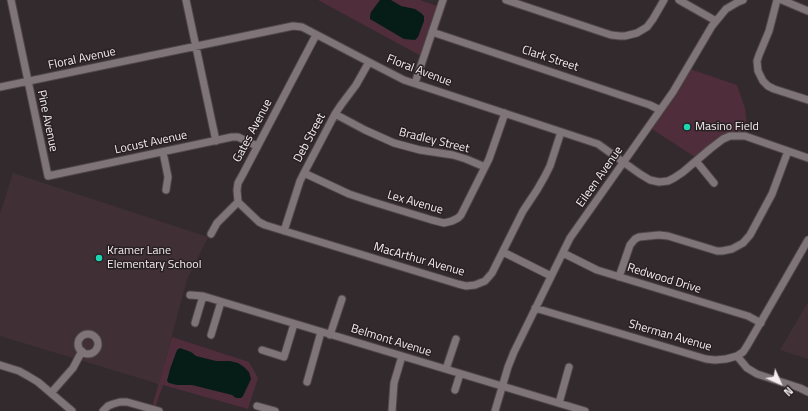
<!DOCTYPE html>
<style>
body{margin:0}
#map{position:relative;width:808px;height:411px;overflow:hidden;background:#332a2d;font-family:"Titillium Web",sans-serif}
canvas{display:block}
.north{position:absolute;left:760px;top:363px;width:40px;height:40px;-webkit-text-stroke:3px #292023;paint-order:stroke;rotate:135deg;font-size:11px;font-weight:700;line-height:16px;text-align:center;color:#f3edef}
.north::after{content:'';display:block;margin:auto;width:14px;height:18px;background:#f3edef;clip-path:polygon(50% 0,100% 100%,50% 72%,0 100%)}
</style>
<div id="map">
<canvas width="808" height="411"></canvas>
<div class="north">N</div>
</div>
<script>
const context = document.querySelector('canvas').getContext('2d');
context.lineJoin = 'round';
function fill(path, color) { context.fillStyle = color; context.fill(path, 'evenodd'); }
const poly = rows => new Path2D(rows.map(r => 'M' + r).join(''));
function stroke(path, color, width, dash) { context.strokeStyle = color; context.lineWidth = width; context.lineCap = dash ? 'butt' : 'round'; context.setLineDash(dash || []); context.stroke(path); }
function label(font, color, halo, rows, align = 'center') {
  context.font = font + ' "Titillium Web",sans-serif'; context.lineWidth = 3; context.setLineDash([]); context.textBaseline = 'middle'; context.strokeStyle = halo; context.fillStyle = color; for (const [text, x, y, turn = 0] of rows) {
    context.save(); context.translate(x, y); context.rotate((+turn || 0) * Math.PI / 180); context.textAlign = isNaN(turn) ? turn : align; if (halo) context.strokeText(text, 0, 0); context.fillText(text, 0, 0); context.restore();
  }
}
fill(poly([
 [13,173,208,237,187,279,159,384,0,336,0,214],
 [808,302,808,359,780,350]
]), '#403035');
fill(poly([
 [318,0,420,0,437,6,421,56],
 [687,68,737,85,745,108,748,137,730,136,698,159,649,127],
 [172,337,249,362,258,378,248,409,163,385,155,408,152,407]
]), '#4f2d3a');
fill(poly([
 [380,0,391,0,401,6,415,9,421,13,424,16,424,21,418,37,415,40,404,39,370,19,370,16,371,12],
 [180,348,191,352,196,356,216,361,230,361,238,363,244,367,249,372,251,379,243,396,241,398,236,398,232,395,192,385,177,385,169,383,167,381,170,369,177,350]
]), '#061d17');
const minor = poly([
 [11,0,48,176,232,137,238,137,257,146],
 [186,0,216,141],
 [506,0,611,35,620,36,625,36,637,33,647,27,653,19,664,0],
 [679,0,716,21],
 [777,0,769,31,759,55,757,61,758,71,763,81,768,86,774,89,808,100],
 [782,0,808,11],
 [432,32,650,105,660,110],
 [415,83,443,0],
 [0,87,293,26,302,27,369,62,404,80,598,144,640,174,650,180,659,182,668,181,674,178,683,172,710,149,723,139,730,136,745,136,808,158],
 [335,114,365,130,394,143,420,150,453,155,466,159,485,167],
 [163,152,168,177,166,190],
 [696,161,714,183],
 [304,173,349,194,370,201,432,220,444,223,452,221,458,218,461,215,489,159,505,113],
 [238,202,259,222,265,225,458,284,466,286,475,285,485,281,492,273,523,211,537,190,545,176,550,166,561,132],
 [284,231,300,181,304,173,335,114,341,105,356,85,369,62],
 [211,234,217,223,238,202,237,190,238,183,243,174,316,35],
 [503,252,551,276],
 [563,253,597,270,738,313,748,316,761,323],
 [619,277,630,245,635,239,639,237,659,235,668,236,717,251,722,251,732,249,743,243,750,235,772,194,788,151],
 [190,295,203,296,585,411],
 [535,308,706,359,715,360,726,359,737,356,743,352,747,346,808,240],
 [195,323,203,296],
 '78 344a10 10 0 1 1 20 0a10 10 0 1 1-20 0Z',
 [211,335,221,302],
 [330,335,342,299],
 [262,350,284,357,294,324],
 [737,356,747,368,757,374,800,388,808,392],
 [0,365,19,371,28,376,38,382,72,411],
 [446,369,456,339],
 [307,382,321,332],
 [455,390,460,374],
 [51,393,73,368,82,351],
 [559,403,569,367],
 [257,406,275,411],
 [103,411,108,406,113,404,120,402,127,402,159,411],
 [392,411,394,383,402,356],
 [495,411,508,367,514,352,570,238,673,92,712,26,726,9,738,2,743,0]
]);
stroke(minor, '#4e4749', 9);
stroke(minor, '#7f7477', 7);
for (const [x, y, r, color] of [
 [687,127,4,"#1ed5b1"],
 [99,258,4,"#1ed5b1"]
]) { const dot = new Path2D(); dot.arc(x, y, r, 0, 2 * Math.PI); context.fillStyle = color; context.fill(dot); stroke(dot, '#292023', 1.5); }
label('12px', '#f3edef', '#292023', [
 ["Floral Avenue",82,59,-12],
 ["Clark Street",550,59,18],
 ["Floral Avenue",419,71,21],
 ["Pine Avenue",47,121,78],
 ["Gates Avenue",253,131,-62],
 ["Deb Street",310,138,-62],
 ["Bradley Street",434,141,14],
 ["Locust Avenue",151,143,-12],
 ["Eileen Avenue",600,177,-55],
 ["Lex Avenue",415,203,16],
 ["MacArthur Avenue",419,260,16],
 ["Redwood Drive",664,279,17],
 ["Sherman Avenue",670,336,16],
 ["Belmont Avenue",391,341,17]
]);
label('12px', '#f3edef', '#292023', [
 ["Masino Field",695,127],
 ["Kramer Lane",107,251],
 ["Elementary School",107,265]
], 'left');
</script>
